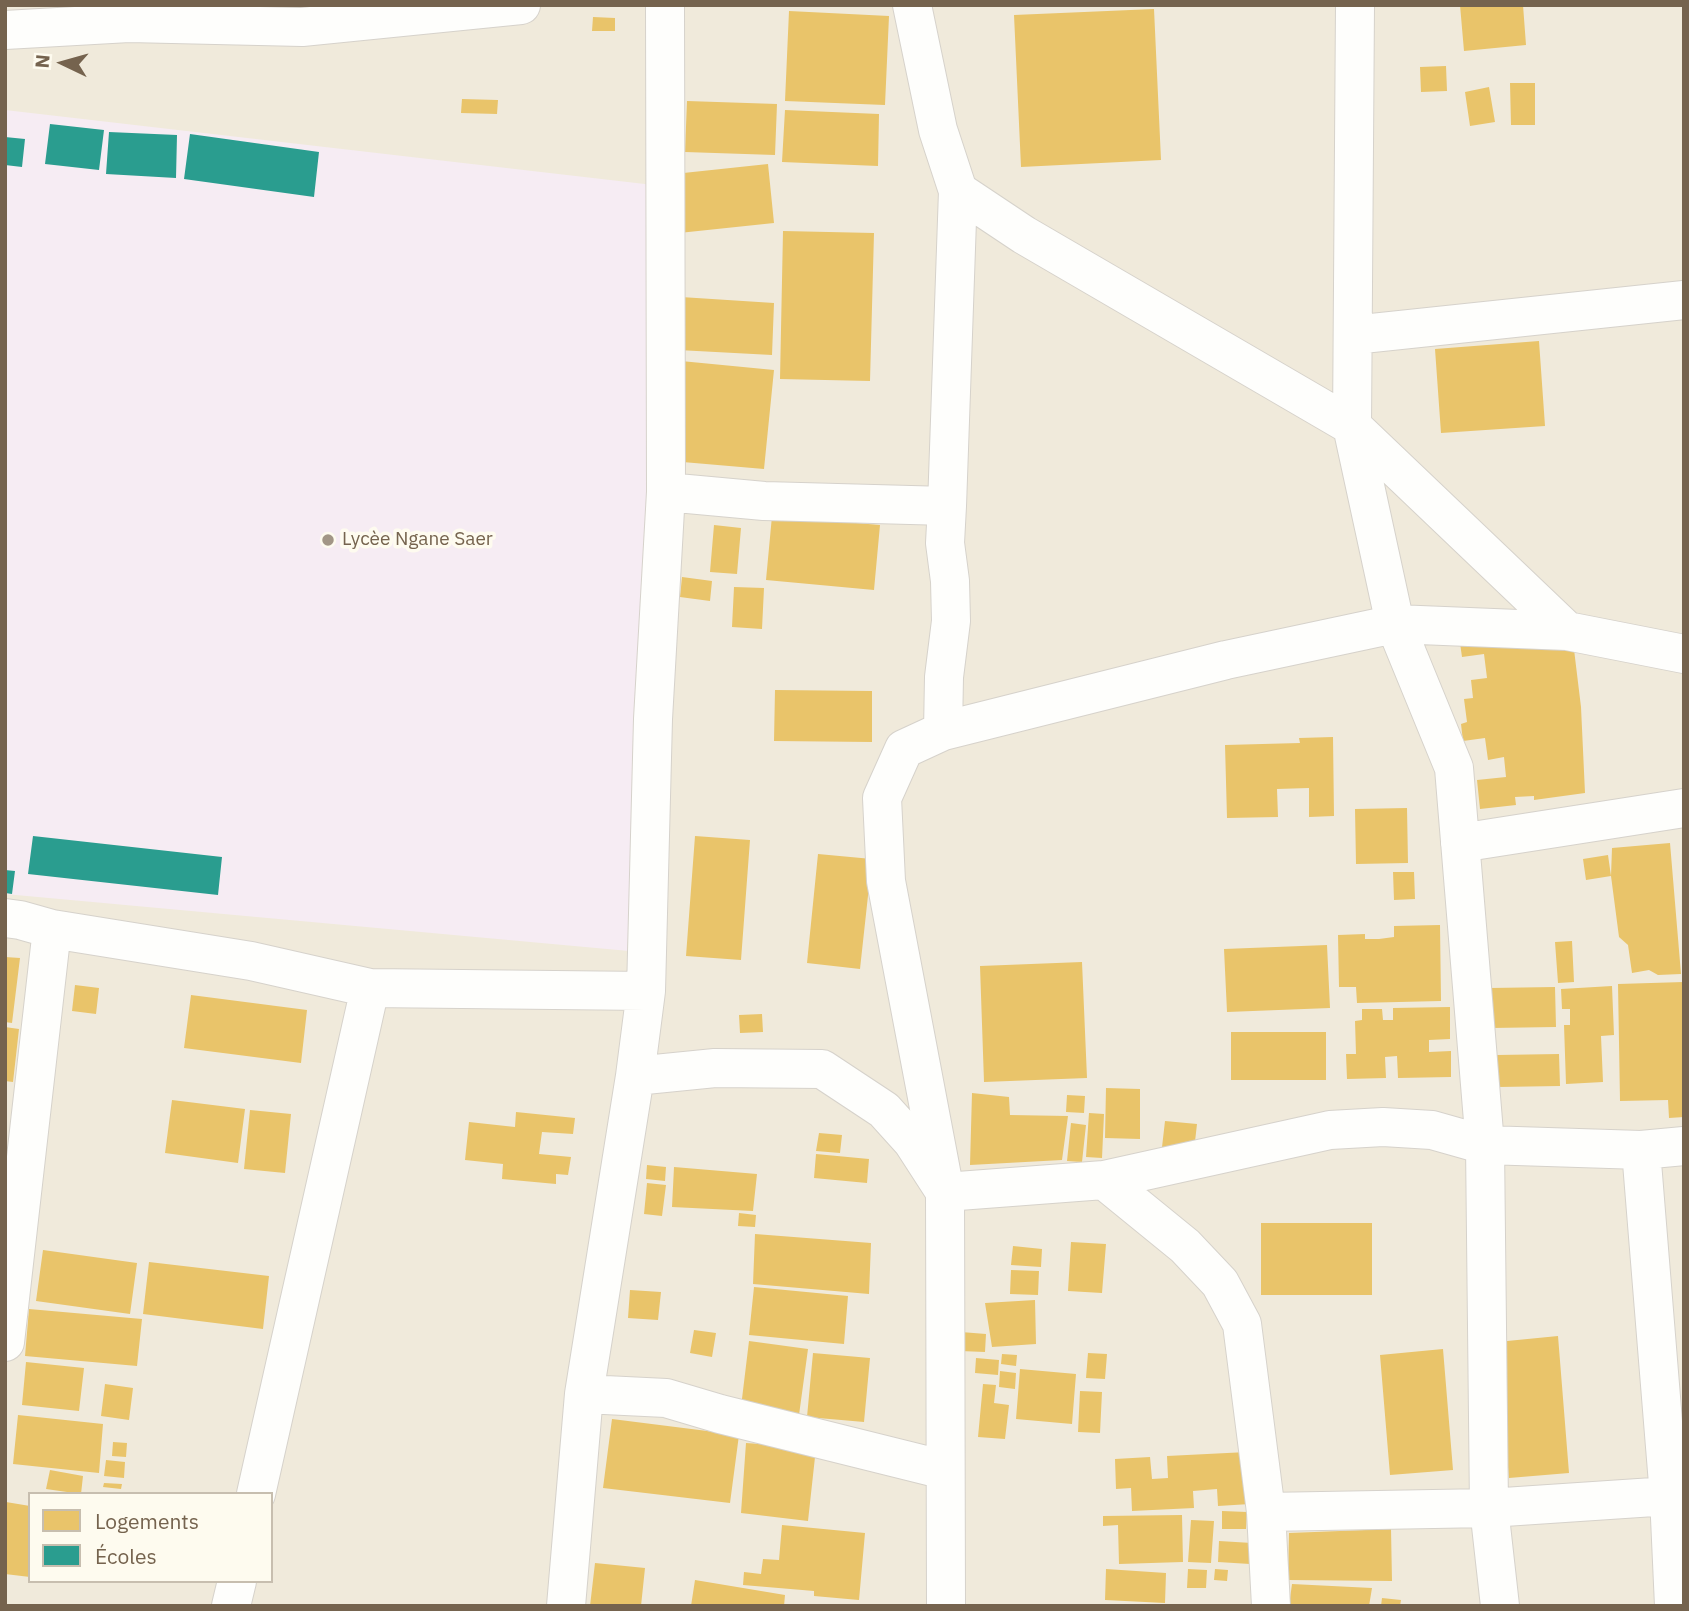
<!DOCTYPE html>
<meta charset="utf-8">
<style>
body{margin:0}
#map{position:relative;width:1689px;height:1611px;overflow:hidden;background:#f7f5ed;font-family:"IBM Plex Sans",sans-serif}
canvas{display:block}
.frame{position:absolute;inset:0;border:7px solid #75634e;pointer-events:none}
.legend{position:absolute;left:28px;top:1492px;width:245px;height:91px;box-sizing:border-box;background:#fefbef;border:2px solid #c7beaf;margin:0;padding:9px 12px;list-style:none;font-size:21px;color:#75634e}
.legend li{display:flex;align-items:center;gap:14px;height:35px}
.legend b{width:35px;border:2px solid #c7beaf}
.north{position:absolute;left:28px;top:28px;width:70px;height:70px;-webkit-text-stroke:5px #fefbef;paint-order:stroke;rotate:275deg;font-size:19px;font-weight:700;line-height:28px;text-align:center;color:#75634e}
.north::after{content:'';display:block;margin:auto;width:24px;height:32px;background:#75634e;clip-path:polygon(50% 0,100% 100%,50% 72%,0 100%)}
</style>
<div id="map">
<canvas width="1689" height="1611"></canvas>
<div class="frame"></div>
<ul class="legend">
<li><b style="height:19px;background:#e9c46a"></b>Logements</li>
<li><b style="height:19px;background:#2a9d8f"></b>Écoles</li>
</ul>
<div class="north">N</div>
</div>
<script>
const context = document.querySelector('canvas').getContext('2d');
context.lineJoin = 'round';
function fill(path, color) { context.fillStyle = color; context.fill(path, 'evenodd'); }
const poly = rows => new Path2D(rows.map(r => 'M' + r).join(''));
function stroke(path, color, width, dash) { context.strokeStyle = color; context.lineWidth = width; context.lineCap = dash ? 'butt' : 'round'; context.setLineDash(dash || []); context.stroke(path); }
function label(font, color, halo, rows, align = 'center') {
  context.font = font + ' "IBM Plex Sans",sans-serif'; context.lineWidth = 7; context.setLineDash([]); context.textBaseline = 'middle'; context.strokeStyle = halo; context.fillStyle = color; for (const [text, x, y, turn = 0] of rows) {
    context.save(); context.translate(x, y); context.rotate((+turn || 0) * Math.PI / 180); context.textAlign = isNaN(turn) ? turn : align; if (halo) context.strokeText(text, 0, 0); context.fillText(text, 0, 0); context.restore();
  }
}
fill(poly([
 [5,5,1684,5,1684,1606,5,1606],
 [30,1494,271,1494,271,1581,30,1581]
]), '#f0eadb');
fill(poly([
 [5,110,662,186,640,952,5,894]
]), '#f6ecf3');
fill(poly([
 [1460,5,1523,5,1526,45,1464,51],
 [1154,9,1161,160,1021,167,1014,15],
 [789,11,889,16,885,105,785,101],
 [593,17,615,18,615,31,592,31],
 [1446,66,1447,91,1421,92,1420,67],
 [1510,83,1535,83,1535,125,1511,125],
 [1489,87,1495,122,1470,126,1465,92],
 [462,99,498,100,497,114,461,113],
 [687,101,777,104,775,155,685,152],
 [785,110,879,114,878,166,782,162],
 [768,164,774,223,679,233,674,174],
 [783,231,874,233,870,381,780,379],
 [681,297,774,303,772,355,678,350],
 [1539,341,1545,426,1441,433,1435,349],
 [681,361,774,370,764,469,671,461],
 [772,516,880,525,874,590,766,580],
 [714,525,741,528,737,574,710,572],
 [682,577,712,581,710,601,680,597],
 [734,587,764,588,762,629,732,627],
 [1572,633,1581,707,1585,793,1534,800,1534,796,1515,797,1516,805,1480,809,1477,780,1506,777,1504,757,1488,760,1485,738,1463,741,1461,724,1467,722,1464,699,1473,698,1471,680,1487,678,1484,654,1462,657,1460,643],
 [775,690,872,691,872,742,774,741],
 [1333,737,1334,816,1309,817,1309,788,1277,789,1278,817,1227,818,1225,745,1300,743,1299,738],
 [1407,808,1408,863,1356,864,1355,809],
 [695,836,750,840,741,960,686,956],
 [1670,843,1681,974,1658,975,1649,970,1632,973,1628,945,1619,937,1611,876,1612,848],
 [818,854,872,859,860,969,807,963],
 [1608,855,1611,876,1586,880,1583,859],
 [1393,872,1414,872,1415,899,1394,900],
 [1440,925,1441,1001,1357,1003,1356,987,1339,987,1338,935,1365,934,1365,939,1379,939,1394,937,1394,926],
 [1572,941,1574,982,1558,983,1555,942],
 [1327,945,1330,1008,1227,1012,1224,949],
 [5,957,20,958,12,1023,5,1022],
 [1082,962,1087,1078,984,1082,980,966],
 [1684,982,1684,1117,1669,1118,1668,1100,1620,1101,1618,984],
 [75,985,99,988,96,1014,72,1011],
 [1612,986,1614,1035,1601,1036,1603,1082,1566,1084,1564,1025,1570,1025,1570,1009,1562,1009,1561,989],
 [1555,987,1556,1027,1491,1028,1490,988],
 [191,995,307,1010,301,1063,184,1048],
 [1450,1007,1450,1039,1429,1040,1429,1052,1451,1051,1451,1077,1398,1078,1397,1056,1385,1057,1386,1078,1347,1079,1346,1054,1356,1054,1355,1021,1362,1020,1362,1009,1382,1009,1383,1020,1393,1020,1393,1008],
 [762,1014,763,1032,740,1033,739,1015],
 [5,1027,19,1029,13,1082,5,1081],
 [1231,1032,1326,1032,1326,1080,1231,1080],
 [1559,1054,1560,1086,1498,1087,1497,1055],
 [1106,1088,1140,1089,1140,1139,1105,1138],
 [972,1093,1009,1097,1010,1115,1068,1116,1062,1160,970,1165],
 [1067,1095,1085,1096,1084,1113,1066,1112],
 [172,1100,245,1109,238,1163,165,1153],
 [250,1110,291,1114,285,1173,244,1169],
 [516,1112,575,1118,573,1134,542,1132,539,1154,571,1157,568,1175,556,1174,556,1184,502,1179,503,1164,465,1160,469,1122,515,1127],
 [1089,1113,1104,1114,1102,1158,1086,1157],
 [1165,1121,1197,1124,1193,1159,1161,1156],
 [1071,1123,1086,1125,1082,1162,1067,1161],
 [819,1133,842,1135,840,1153,816,1151],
 [816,1154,869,1159,867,1183,814,1178],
 [647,1165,666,1167,665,1181,646,1179],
 [674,1167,757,1174,753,1211,672,1207],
 [647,1183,666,1185,662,1216,644,1214],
 [739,1213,756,1215,755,1227,738,1226],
 [1261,1223,1372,1223,1372,1295,1261,1295],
 [755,1234,871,1243,869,1294,753,1284],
 [1071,1242,1106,1244,1102,1293,1068,1291],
 [1013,1246,1042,1249,1041,1267,1011,1265],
 [43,1250,137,1263,130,1314,36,1301],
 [149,1262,269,1276,263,1329,143,1314],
 [1011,1270,1039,1271,1038,1295,1010,1294],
 [754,1287,848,1296,844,1344,749,1335],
 [630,1290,661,1292,658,1320,628,1318],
 [1035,1300,1036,1344,992,1347,985,1303],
 [29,1309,142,1319,137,1366,25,1356],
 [694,1330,716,1333,712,1357,690,1353],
 [961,1332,986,1334,985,1352,960,1351],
 [1558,1336,1569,1473,1509,1478,1497,1342],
 [749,1341,808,1349,799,1415,741,1407],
 [1443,1349,1453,1470,1390,1475,1380,1355],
 [813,1353,870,1358,864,1422,807,1417],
 [1088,1353,1107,1354,1105,1379,1086,1378],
 [1002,1354,1017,1355,1016,1366,1001,1364],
 [976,1358,999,1360,998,1375,975,1373],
 [26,1362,84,1368,79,1411,22,1405],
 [1020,1369,1076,1374,1072,1424,1016,1419],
 [1000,1371,1016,1373,1015,1389,999,1387],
 [105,1384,133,1388,129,1420,101,1416],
 [983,1384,996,1385,994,1403,1009,1405,1005,1439,978,1437],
 [1080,1391,1102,1392,1100,1433,1078,1432],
 [18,1415,103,1424,99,1473,13,1464],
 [612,1419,739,1435,730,1503,603,1488],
 [113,1442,127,1443,126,1457,112,1456],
 [746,1443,816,1448,808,1521,741,1513],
 [1247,1452,1250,1504,1218,1506,1217,1489,1193,1491,1194,1508,1132,1511,1131,1488,1116,1489,1115,1459,1150,1457,1152,1479,1168,1478,1167,1456],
 [106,1460,125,1462,124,1478,104,1476],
 [50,1470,83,1476,81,1494,46,1489],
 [104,1483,122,1484,121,1489,103,1487],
 [6,1502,30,1506,30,1577,5,1574],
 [1222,1511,1247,1512,1246,1529,1222,1529],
 [1182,1515,1183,1562,1119,1564,1118,1525,1103,1526,1103,1516],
 [1191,1520,1214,1521,1211,1563,1188,1562],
 [782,1525,865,1533,859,1600,814,1596,814,1591,743,1585,744,1572,761,1574,763,1559,779,1560],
 [1391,1529,1392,1581,1288,1580,1289,1533],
 [1219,1541,1252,1543,1250,1564,1218,1562],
 [595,1563,645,1568,641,1606,590,1606],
 [1106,1569,1166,1573,1165,1603,1105,1600],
 [1188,1569,1207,1570,1206,1588,1187,1588],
 [1215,1569,1228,1570,1227,1581,1214,1580],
 [695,1580,785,1595,784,1606,691,1606],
 [1292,1584,1372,1588,1369,1606,1289,1606],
 [1382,1598,1401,1600,1400,1606,1381,1606]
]), '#e9c46a');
fill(poly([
 [50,124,104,130,99,170,45,164],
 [109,132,177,135,176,178,106,174],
 [190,134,319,152,314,197,184,179],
 [5,137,25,139,22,167,5,165],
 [33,836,222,857,218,895,28,874],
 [5,870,15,871,12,894,5,893]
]), '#2a9d8f');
const minor = poly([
 [665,5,666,492,653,719,646,991,635,1076,715,1068,822,1069,884,1110,912,1141,945,1192,1104,1180,1330,1130,1383,1127,1432,1130,1485,1145,1641,1150,1684,1146],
 [912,5,938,130,958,191,1024,235,1352,426,1567,631],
 [1355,5,1352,426,1395,624,1454,768,1485,1145,1489,1508,1500,1606],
 [5,30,129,23,302,27,521,5],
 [1353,335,1684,300],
 [666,492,764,501,947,506,945,543,950,581,951,621,944,677,943,731],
 [947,506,958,191],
 [1460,843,1684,808],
 [5,918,20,920,52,929,251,961,370,988],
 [1641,1150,1669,1496,1674,1606],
 [1104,1180,1185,1246,1220,1283,1242,1324,1266,1512,1271,1606],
 [5,1342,52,929],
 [584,1394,666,1398,720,1414,945,1470],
 [256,1494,370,988,646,991],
 [1266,1512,1489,1508,1669,1496],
 [231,1606,237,1581],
 [566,1606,584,1394,635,1076],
 [946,1606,945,1192,886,881,882,798,904,749,943,731,1226,660,1395,624,1567,631,1684,654]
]);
stroke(minor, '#d6d2cb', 40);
stroke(minor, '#fefefc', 38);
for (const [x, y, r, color] of [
 [328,540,7,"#a29686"]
]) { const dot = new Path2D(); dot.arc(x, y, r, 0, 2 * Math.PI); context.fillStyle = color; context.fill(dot); stroke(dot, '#fefbef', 2.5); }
label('19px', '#75634e', '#fefbef', [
 ["Lycèe Ngane Saer",342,540]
], 'left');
</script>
